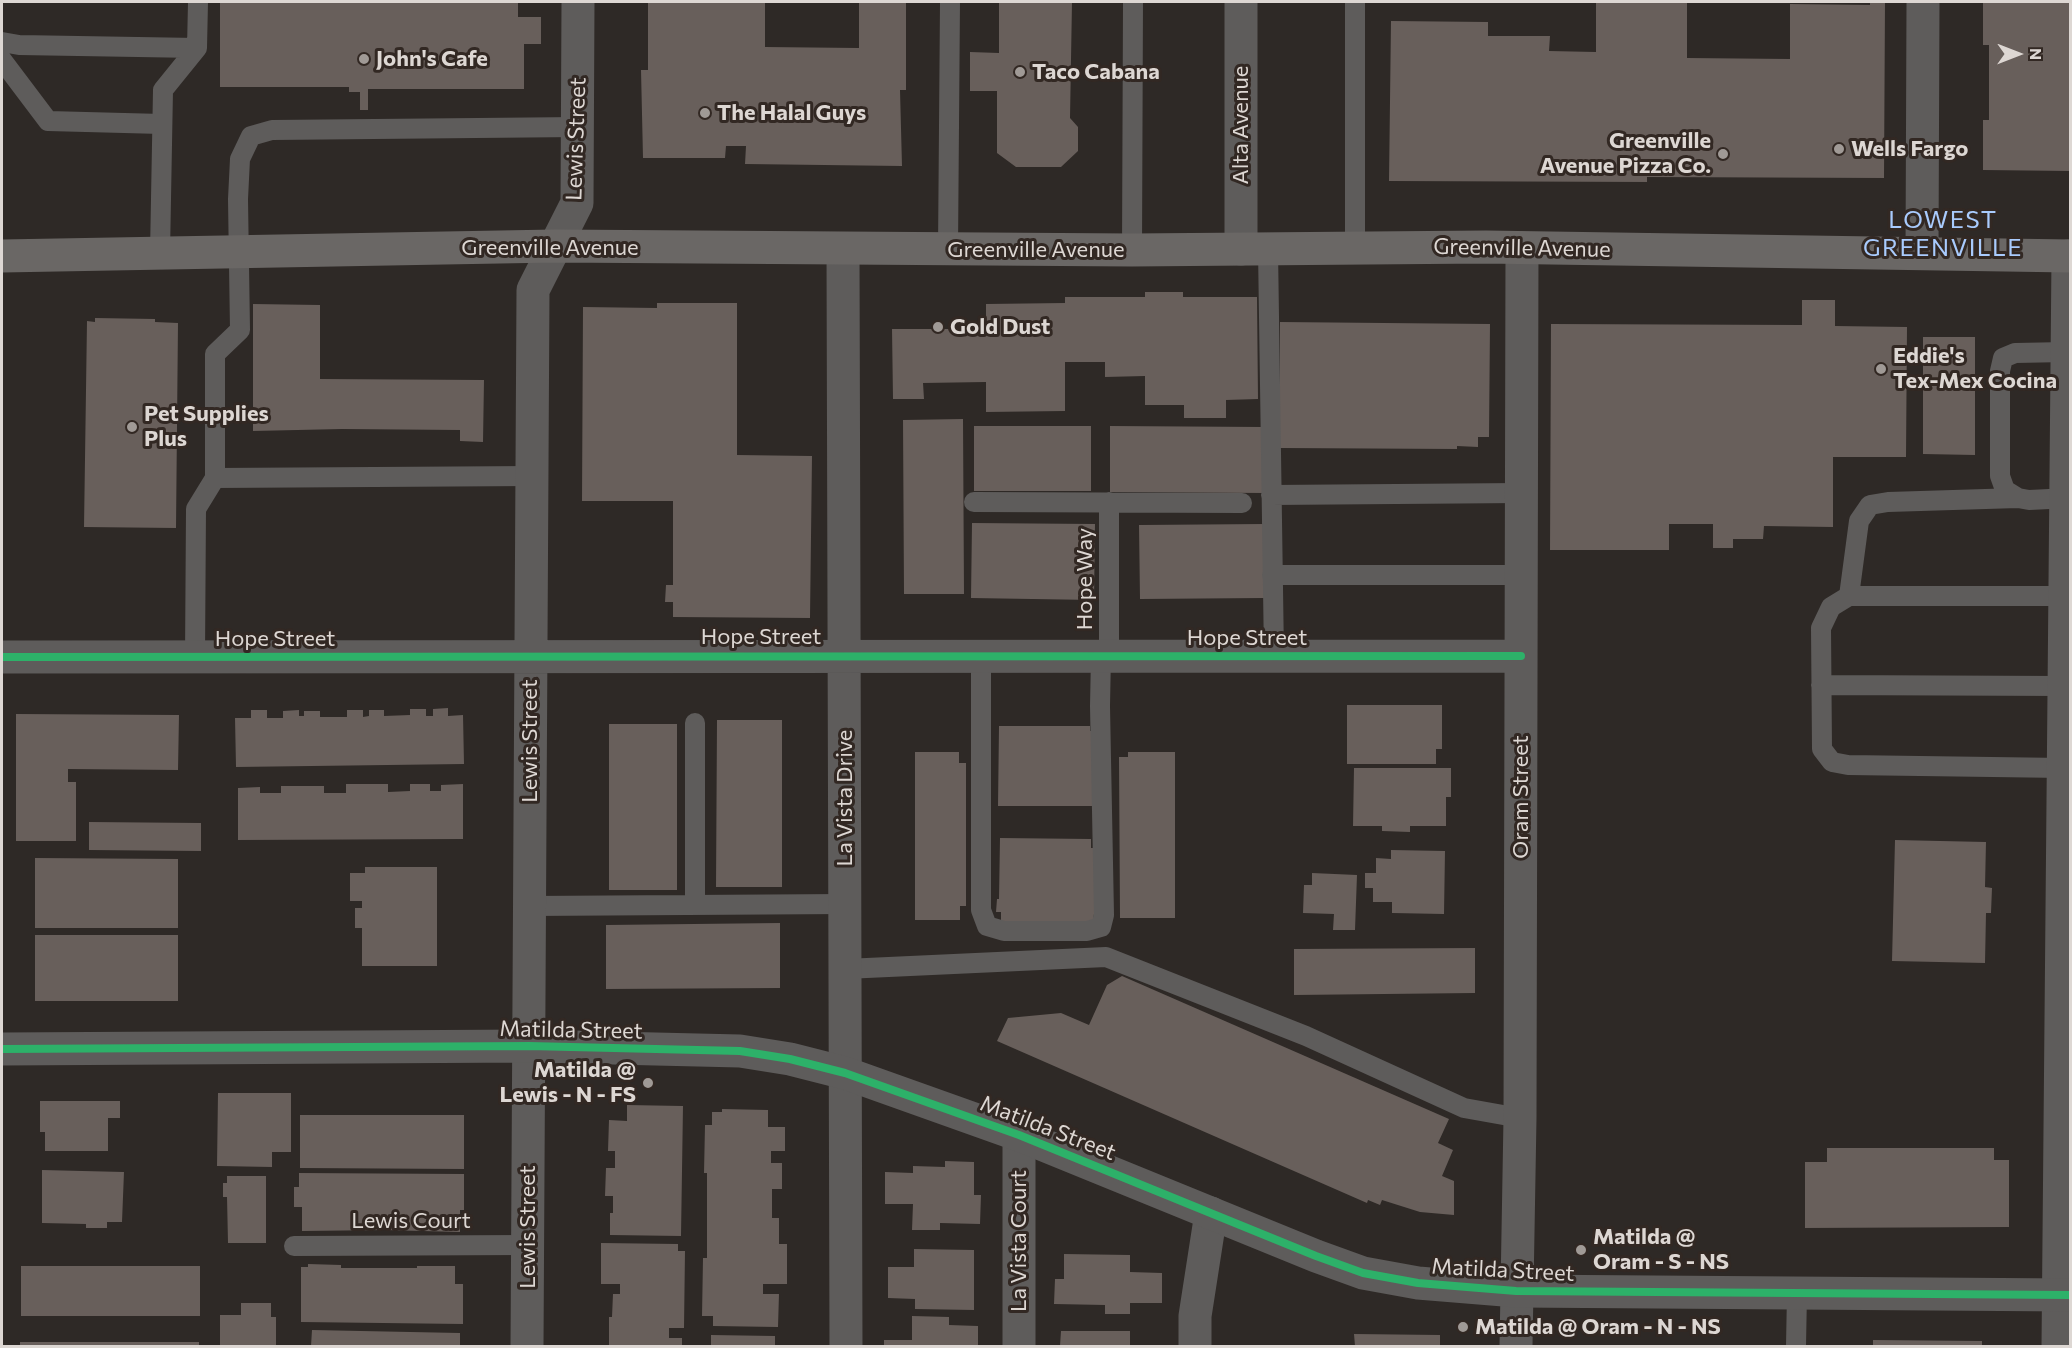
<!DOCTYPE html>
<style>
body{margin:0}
#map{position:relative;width:2072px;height:1348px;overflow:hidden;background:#2e2926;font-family:Commissioner,sans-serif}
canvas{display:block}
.frame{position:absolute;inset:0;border:3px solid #ddd7d3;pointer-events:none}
.north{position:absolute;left:1988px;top:24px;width:60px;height:60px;-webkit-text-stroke:4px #322823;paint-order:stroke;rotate:90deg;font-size:16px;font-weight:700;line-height:24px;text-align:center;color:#ddd7d3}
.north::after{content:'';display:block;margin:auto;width:21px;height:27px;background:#ddd7d3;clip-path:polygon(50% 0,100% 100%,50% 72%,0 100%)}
</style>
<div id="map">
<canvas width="2072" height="1348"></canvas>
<div class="frame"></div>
<div class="north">N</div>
</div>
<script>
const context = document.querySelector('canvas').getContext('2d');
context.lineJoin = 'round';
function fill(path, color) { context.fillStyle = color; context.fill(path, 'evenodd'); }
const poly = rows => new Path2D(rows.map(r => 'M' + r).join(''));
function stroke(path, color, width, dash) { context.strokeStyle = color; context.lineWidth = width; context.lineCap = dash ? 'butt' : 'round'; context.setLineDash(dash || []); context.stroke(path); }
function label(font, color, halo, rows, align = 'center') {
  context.font = font + ' Commissioner,sans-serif'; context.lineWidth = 6; context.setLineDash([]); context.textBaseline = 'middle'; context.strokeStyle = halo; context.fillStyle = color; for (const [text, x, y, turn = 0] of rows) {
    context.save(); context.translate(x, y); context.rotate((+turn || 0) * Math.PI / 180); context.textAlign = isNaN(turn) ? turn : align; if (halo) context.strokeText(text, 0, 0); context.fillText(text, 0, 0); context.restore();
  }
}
fill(poly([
 [220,2,518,2,518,17,541,17,541,44,524,44,524,89,368,89,368,110,360,110,360,92,349,92,349,87,220,87],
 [648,2,765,2,765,47,859,48,859,2,906,2,906,90,900,90,902,166,745,164,746,146,726,146,725,158,643,158,641,70,648,70],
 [999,2,1072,2,1070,118,1078,127,1078,151,1061,167,1016,167,997,153,997,91,970,91,970,52,999,53],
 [1596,2,1687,2,1687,58,1790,59,1790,4,1870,5,1870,2,1885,2,1884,178,1647,177,1647,182,1389,181,1391,21,1488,22,1488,36,1550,36,1549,51,1596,52],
 [1983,2,2070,2,2070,171,1983,170,1983,120,1989,120,1989,45,1983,45],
 [1145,292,1183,292,1183,297,1257,297,1258,399,1226,400,1226,418,1184,418,1184,405,1145,405,1145,376,1105,377,1105,362,1065,362,1065,411,986,412,986,382,923,383,924,399,893,399,892,329,986,329,986,304,1065,303,1065,297,1145,297],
 [1802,300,1835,300,1835,326,1907,327,1906,457,1833,457,1833,527,1764,526,1763,539,1733,539,1733,548,1713,548,1713,524,1669,524,1669,550,1550,550,1551,324,1802,325],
 [657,303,737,303,737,455,812,456,810,618,673,617,673,602,665,602,666,585,673,585,673,501,582,501,583,307,657,308],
 [253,304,320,305,320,379,484,380,483,442,460,441,460,430,342,429,253,431],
 [95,318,155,319,155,322,178,323,176,528,84,527,87,321,95,322],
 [1280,322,1490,324,1489,437,1478,437,1478,447,1457,446,1457,449,1280,448],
 [1923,337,1975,337,1975,455,1923,454],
 [963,419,964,594,904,594,903,420],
 [974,426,1091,426,1091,491,974,491],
 [1110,426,1264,427,1264,493,1110,492],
 [972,523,1095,524,1094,600,971,598],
 [1264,524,1264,598,1140,599,1139,525],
 [1347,705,1442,705,1442,749,1436,749,1436,764,1347,764],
 [448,708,448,716,463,715,464,764,236,767,235,718,251,718,251,710,267,710,267,718,283,718,283,711,299,710,299,716,304,716,304,711,320,711,320,717,347,717,347,710,363,710,363,717,369,716,369,710,384,710,384,716,410,715,410,709,426,709,426,716,433,716,433,709],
 [16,714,179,715,178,770,68,769,68,782,76,782,76,841,16,841],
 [717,720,782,720,782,887,716,887],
 [609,724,677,724,677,890,609,890],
 [999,726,1090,726,1090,731,1095,731,1092,806,998,806],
 [915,752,959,752,959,763,966,763,966,906,960,906,960,920,915,920],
 [1128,752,1175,752,1175,918,1120,918,1119,757,1128,757],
 [1354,768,1451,768,1451,797,1446,797,1446,826,1410,826,1410,832,1382,831,1382,826,1353,826],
 [346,784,388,784,388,792,410,791,410,784,430,784,430,791,441,791,441,785,463,784,463,839,238,840,238,788,260,787,260,793,281,793,281,786,324,786,324,793,346,793],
 [89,822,201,823,201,851,89,850],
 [1000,838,1091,839,1091,848,1096,848,1098,914,1094,914,1093,922,1001,921,1001,912,996,912,997,899,999,899],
 [1895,840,1986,842,1985,887,1992,888,1991,913,1986,913,1985,963,1892,961],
 [1391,850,1445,851,1444,914,1392,913,1392,902,1373,902,1373,888,1365,888,1365,873,1376,873,1376,858,1391,859],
 [35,858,178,859,178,928,35,928],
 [365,867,437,867,437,966,362,966,362,928,355,928,355,908,362,908,362,901,350,901,350,873,365,873],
 [1312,873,1357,875,1355,930,1333,930,1334,914,1303,913,1304,885,1312,885],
 [780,923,780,988,606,989,606,925],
 [35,935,178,935,178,1001,35,1001],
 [1475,948,1475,993,1294,995,1294,949],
 [1122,976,1449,1119,1438,1143,1453,1150,1442,1176,1454,1181,1454,1215,1420,1212,1382,1200,1380,1205,1368,1200,1367,1203,997,1041,1008,1018,1061,1013,1089,1025,1107,985],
 [218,1093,291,1093,291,1152,272,1152,272,1167,217,1166],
 [40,1101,120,1101,120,1118,108,1118,108,1151,45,1151,45,1132,40,1132],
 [627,1105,683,1106,681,1236,610,1235,610,1213,613,1213,613,1196,605,1196,606,1168,615,1168,615,1151,608,1151,609,1120,627,1121],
 [722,1109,768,1110,768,1127,785,1127,785,1151,771,1151,771,1163,782,1163,782,1189,772,1189,772,1218,779,1218,779,1244,787,1244,787,1284,763,1284,763,1294,779,1294,778,1327,713,1326,713,1316,702,1316,703,1258,707,1258,707,1173,704,1173,705,1125,712,1125,712,1112,722,1112],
 [300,1115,464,1115,464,1169,300,1168],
 [1827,1148,1994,1148,1994,1160,2009,1160,2009,1227,1805,1228,1805,1162,1827,1162],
 [945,1161,974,1162,974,1195,981,1195,980,1224,940,1223,940,1230,912,1230,913,1204,885,1204,885,1172,913,1173,913,1166,945,1167],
 [42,1170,124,1172,122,1222,107,1222,107,1228,86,1228,86,1224,42,1223],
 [299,1173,464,1174,464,1210,460,1210,460,1232,385,1230,302,1231,302,1207,294,1207,294,1187,299,1187],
 [227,1176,266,1176,266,1243,228,1243,227,1197,223,1197,223,1183,227,1183],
 [601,1243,678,1244,678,1251,685,1251,684,1328,669,1328,669,1338,682,1338,682,1346,609,1346,609,1317,612,1317,613,1294,620,1294,620,1284,601,1284],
 [914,1249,974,1250,974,1310,915,1309,915,1299,888,1298,888,1267,914,1267],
 [1064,1254,1130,1255,1130,1272,1162,1273,1162,1303,1130,1303,1130,1314,1105,1314,1105,1305,1054,1304,1055,1279,1064,1279],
 [308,1264,341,1265,341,1268,417,1268,417,1266,455,1266,455,1284,463,1284,463,1324,301,1322,301,1267,308,1267],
 [21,1266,200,1266,200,1316,21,1316],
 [241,1303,271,1303,271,1317,276,1317,276,1346,220,1346,220,1315,241,1315],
 [912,1316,949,1317,949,1325,978,1326,978,1346,884,1346,884,1340,912,1340],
 [312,1330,460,1333,460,1346,311,1346],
 [1061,1331,1130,1331,1130,1346,1060,1346],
 [1354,1334,1440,1335,1440,1346,1355,1346],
 [711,1335,775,1336,775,1346,711,1346],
 [1873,1340,1982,1341,1982,1346,1873,1346],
 [20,1342,199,1342,199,1346,20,1346]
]), '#685f5b');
stroke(poly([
 [1355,2,1355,247],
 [2,42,19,45,197,48],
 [2,60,48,121,162,124],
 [948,249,950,2],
 [1268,249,1274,656],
 [1132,250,1133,2],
 [160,253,163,90,197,48,198,2],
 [2066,352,2015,353,2003,358,2000,371,2000,476,2005,490,2018,498,2029,500,2070,498],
 [215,478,533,476],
 [1271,495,1521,493],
 [2018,498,1888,502,1870,505,1859,521,1849,596,1831,607,1821,628,1822,749,1832,762,1848,765,2064,768],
 [974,502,1242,503],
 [1109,502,1109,655],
 [1272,575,1521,575],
 [1849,596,2065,596],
 [981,655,981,910,987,926,1004,931,1087,931,1101,927,1104,915,1100,706,1101,655],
 [195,657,196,509,215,478,215,354,240,330,238,199,240,159,251,136,272,130,579,127],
 [1821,685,2064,686],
 [695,905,695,723],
 [529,906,845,904],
 [845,969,1106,957,1306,1036,1464,1108,1520,1118],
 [294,1246,528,1245],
 [1796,1346,1797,1293]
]), '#5e5c5b', 20);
stroke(poly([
 [843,249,846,1346],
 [1241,249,1241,2],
 [1922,253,1923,2],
 [2,657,1521,656],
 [1019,1135,1019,1346],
 [527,1346,533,290,577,203,578,2],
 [1195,1346,1195,1316,1211,1213],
 [1516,1346,1520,1118,1522,248],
 [2058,1346,2068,256]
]), '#5e5c5b', 33);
stroke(poly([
 [2,1049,529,1046,740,1051,790,1059,845,1073,1019,1135,1316,1256,1363,1273,1418,1283,1516,1291,2070,1295]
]), '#5e5c5b', 33);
stroke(poly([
 [2,256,555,246,1132,250,1486,247,2070,256]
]), '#6a6765', 33);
stroke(poly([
 [2,657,1521,656],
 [2,1049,529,1046,740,1051,790,1059,845,1073,1019,1135,1316,1256,1363,1273,1418,1283,1516,1291,2070,1295]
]), '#2db169', 8);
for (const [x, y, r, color] of [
 [364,59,6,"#a09a96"],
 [1020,72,6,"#a09a96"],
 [705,113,6,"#a09a96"],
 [1839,149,6,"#a09a96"],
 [1723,154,6,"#a09a96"],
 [938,327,6,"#a09a96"],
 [1881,369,6,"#a09a96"],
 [132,427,6,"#a09a96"],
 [648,1083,6,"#a09a96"],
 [1581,1250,6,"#a09a96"],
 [1463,1327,6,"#a09a96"]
]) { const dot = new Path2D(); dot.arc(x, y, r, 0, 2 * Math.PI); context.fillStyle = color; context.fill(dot); stroke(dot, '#322823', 2); }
label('bold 22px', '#ddd7d3', '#322823', [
 ["John's Cafe",376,59],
 ["Taco Cabana",1032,72],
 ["The Halal Guys",717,113],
 ["Greenville",1711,141,"right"],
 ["Avenue Pizza Co.",1711,166,"right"],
 ["Wells Fargo",1851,149],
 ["Gold Dust",950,327],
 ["Eddie's",1893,356],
 ["Tex-Mex Cocina",1893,381],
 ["Pet Supplies",144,414],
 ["Plus",144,439],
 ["Matilda @",636,1070,"right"],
 ["Lewis - N - FS",636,1095,"right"],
 ["Matilda @",1593,1237],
 ["Oram - S - NS",1593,1262],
 ["Matilda @ Oram - N - NS",1475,1327]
], 'left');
label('22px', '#ddd7d3', '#322823', [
 ["Alta Avenue",1241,125,-90],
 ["Lewis Street",576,139,-88],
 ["Greenville Avenue",550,248],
 ["Greenville Avenue",1522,248,1],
 ["Greenville Avenue",1036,250],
 ["Hope Way",1085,579,-90],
 ["Hope Street",761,637],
 ["Hope Street",1247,638],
 ["Hope Street",275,639],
 ["Lewis Street",530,741,-90],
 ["Oram Street",1521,797,-90],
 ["La Vista Drive",845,798,-90],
 ["Matilda Street",571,1030,1],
 ["Matilda Street",1048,1128,21],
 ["Lewis Court",411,1221],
 ["Lewis Street",528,1227,-90],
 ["La Vista Court",1019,1241,-90],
 ["Matilda Street",1503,1270,3]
]);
context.letterSpacing = '1.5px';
label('24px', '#a9cbfd', '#322823', [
 ["LOWEST",1943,220],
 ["GREENVILLE",1943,248]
]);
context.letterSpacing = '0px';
</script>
